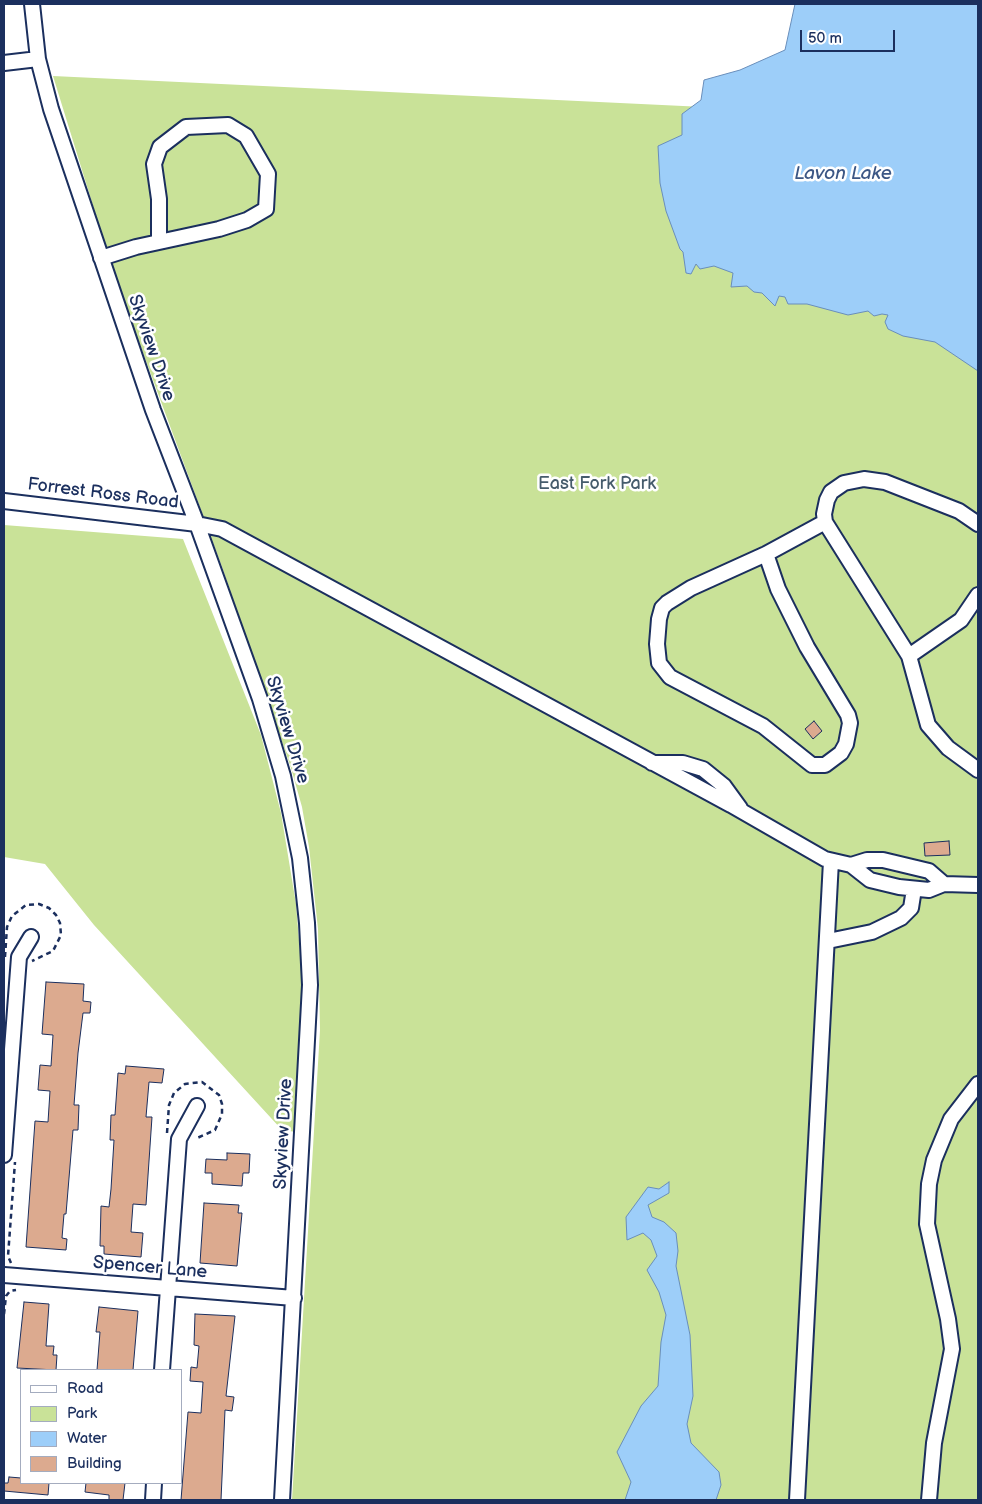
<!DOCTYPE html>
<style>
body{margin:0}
#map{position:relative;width:982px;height:1504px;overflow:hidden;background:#fff;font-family:"Balsamiq Sans",sans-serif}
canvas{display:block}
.frame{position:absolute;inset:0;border:5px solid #1b2f5e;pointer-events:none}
.legend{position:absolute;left:20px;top:1369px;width:162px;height:115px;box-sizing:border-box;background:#fff;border:1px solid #a4acbf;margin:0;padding:6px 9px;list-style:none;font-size:15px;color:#1b2f5e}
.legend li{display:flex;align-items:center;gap:10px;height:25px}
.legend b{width:25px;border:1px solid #a4acbf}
.scale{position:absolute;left:800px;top:30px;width:95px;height:22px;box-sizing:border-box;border:2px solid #1b2f5e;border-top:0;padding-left:6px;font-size:15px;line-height:18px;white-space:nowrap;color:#1b2f5e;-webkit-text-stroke:4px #fff;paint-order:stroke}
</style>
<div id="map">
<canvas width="982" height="1504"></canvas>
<div class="frame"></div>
<ul class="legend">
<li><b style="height:6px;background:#fff"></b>Road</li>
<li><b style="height:14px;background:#c9e298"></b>Park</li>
<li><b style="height:14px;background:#9dcef9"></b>Water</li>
<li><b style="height:14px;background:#dcaa8f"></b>Building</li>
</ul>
<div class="scale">50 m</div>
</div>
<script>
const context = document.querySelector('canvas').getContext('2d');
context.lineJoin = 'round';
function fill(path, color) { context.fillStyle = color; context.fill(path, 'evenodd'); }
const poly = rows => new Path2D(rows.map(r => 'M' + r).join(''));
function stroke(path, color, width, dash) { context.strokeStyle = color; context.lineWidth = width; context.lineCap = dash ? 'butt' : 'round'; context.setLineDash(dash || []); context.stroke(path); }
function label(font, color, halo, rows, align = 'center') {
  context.font = font + ' "Balsamiq Sans",sans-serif'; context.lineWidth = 5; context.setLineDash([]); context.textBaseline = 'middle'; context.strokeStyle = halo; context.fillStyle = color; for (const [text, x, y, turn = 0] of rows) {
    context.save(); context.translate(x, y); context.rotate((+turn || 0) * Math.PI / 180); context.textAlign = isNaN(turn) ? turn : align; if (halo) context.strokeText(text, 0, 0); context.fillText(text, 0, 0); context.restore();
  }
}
fill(poly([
 [53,76,746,109,978,272,978,1500,292,1500,320,1030,318,929,309,847,302,807,291,768,222,567,115,277],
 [4,525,183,539,261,735,281,813,296,904,302,977,301,1039,296,1132,282,1130,94,925,45,864,4,857]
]), '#c9e298');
const water = poly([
 [795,4,978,4,978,371,935,342,903,336,888,329,885,322,888,315,882,314,874,316,868,311,848,315,807,304,788,304,785,297,779,296,775,306,762,293,754,292,747,286,731,287,733,273,714,266,700,269,696,264,691,274,686,273,683,252,680,249,666,211,660,183,658,146,682,135,682,114,701,100,704,80,740,70,785,50,795,4],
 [669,1182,669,1193,648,1205,652,1217,664,1222,676,1233,678,1251,676,1266,690,1335,693,1396,687,1424,691,1443,719,1472,721,1485,716,1500,625,1500,631,1482,617,1452,641,1406,658,1386,661,1342,666,1315,659,1292,647,1270,657,1256,651,1240,643,1233,627,1240,626,1217,648,1187,659,1189,669,1182]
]);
fill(water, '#9dcef9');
stroke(water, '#698ebb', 1);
const building = poly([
 [814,721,822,731,813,739,805,729,814,721],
 [949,841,950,855,925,856,924,843,949,841],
 [46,982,84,984,83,1001,91,1002,90,1013,83,1013,78,1053,74,1105,79,1105,78,1130,73,1130,66,1214,64,1214,62,1238,67,1239,66,1250,26,1247,35,1121,48,1122,50,1091,38,1090,40,1065,51,1066,53,1035,42,1034,46,982],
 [126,1066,164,1069,162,1083,149,1082,146,1117,152,1117,146,1205,133,1204,131,1232,143,1233,141,1257,104,1254,104,1246,100,1246,101,1206,109,1207,111,1189,114,1140,110,1140,111,1115,115,1115,118,1073,125,1074,126,1066],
 [227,1153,250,1154,249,1173,243,1173,242,1186,212,1184,212,1173,205,1173,206,1159,227,1160,227,1153],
 [204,1203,239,1205,238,1213,242,1213,237,1266,200,1263,204,1203],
 [24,1302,49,1304,46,1346,54,1346,53,1355,57,1355,56,1370,17,1368,24,1302],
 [99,1307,138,1311,133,1370,97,1370,100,1332,96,1332,99,1307],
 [195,1314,235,1316,226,1396,234,1397,232,1411,225,1410,221,1500,181,1500,188,1412,201,1413,203,1382,190,1381,191,1367,197,1368,199,1346,194,1345,195,1314],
 [9,1477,21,1478,21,1483,49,1483,48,1495,4,1491,4,1483,8,1483,9,1477],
 [86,1483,125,1483,123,1500,109,1500,109,1495,85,1492,86,1483]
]);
fill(building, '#dcaa8f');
stroke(building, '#1b2f5e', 1);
const minor = poly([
 [32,4,38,59,51,109,153,410,197,524,260,699,283,776,300,858,307,923,310,985,282,1500],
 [4,63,38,59],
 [101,258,136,247,219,229,247,220,266,209,268,174,246,136,228,125,186,127,160,147,154,164,159,199,159,241],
 [4,501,197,524,222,529,731,805,825,859,851,865,867,860,883,860,929,871,944,884],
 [978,524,959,511,885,482,864,479,844,483,831,492,827,500,824,514,825,522,909,656,928,725,948,748,978,770],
 [766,554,778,589,807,647,848,715,850,723,846,744,841,753,825,765,812,765,763,726,670,677,659,663,657,644,659,619,662,608,667,603,691,588,766,554,825,522],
 [909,656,961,620,978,595],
 [652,763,683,763,703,769,724,786,740,808],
 [851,865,870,880,899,887,929,890,944,884,978,885],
 [828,941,872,932,901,918,911,908,914,889],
 [4,1155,19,957,31,937],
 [4,1275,294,1298],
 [162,1370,179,1139,197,1106],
 [153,1500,154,1483],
 [797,1500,831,861],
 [929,1500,934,1443,952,1349,948,1319,927,1224,929,1184,934,1160,951,1119,978,1084]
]);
stroke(minor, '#1b2f5e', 18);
stroke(poly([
 [5,957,7,927,12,916,26,905,39,904,49,908,56,915,60,923,61,935,53,951,32,961],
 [167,1133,169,1105,174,1093,185,1084,202,1082,219,1095,222,1104,222,1114,215,1130,195,1139],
 [11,1263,8,1256,15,1162],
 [4,1314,6,1296,10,1291,16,1290]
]), '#1b2f5e', 2.5, [5, 4]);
stroke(minor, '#fff', 14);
label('18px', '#1b2f5e', '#fff', [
 ["Skyview Drive",151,348,71],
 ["Forrest Ross Road",103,494,7],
 ["Skyview Drive",287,730,73],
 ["Skyview Drive",284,1134,-87],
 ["Spencer Lane",150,1268,5]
]);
label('18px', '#465c6c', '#fff', [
 ["East Fork Park",597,484]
]);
label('italic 19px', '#3c5785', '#fff', [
 ["Lavon Lake",843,174]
]);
</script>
